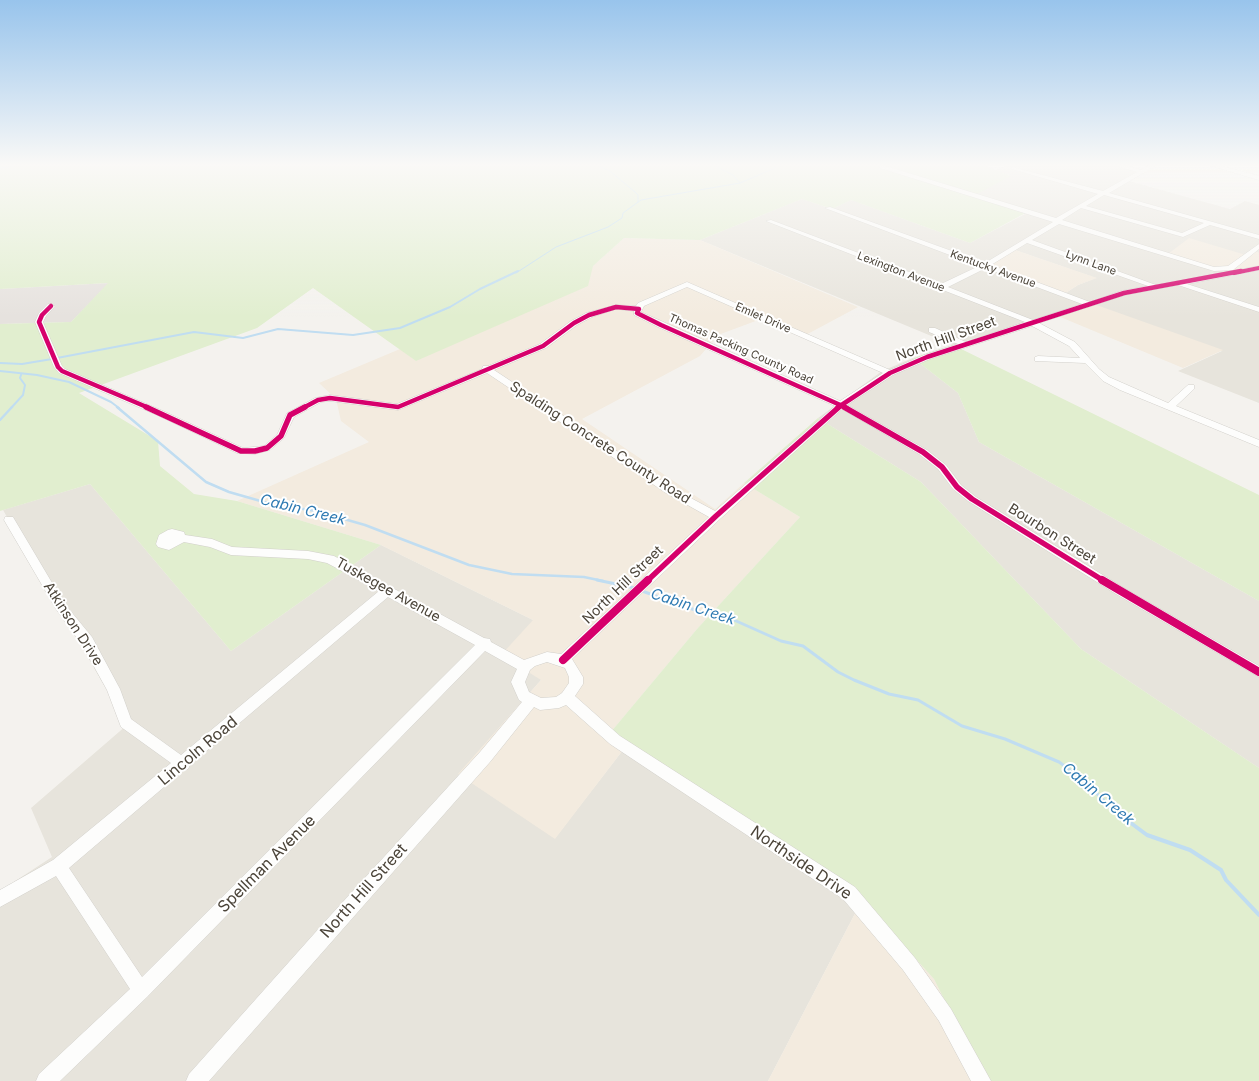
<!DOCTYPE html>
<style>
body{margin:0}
canvas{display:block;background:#f4f2ee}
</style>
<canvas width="1259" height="1081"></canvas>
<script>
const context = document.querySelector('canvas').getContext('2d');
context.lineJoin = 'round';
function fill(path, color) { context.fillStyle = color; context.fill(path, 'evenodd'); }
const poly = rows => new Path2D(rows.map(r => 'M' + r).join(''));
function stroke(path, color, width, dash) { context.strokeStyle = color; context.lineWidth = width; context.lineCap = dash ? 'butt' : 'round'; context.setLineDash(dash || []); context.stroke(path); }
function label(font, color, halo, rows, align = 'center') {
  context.font = font + ' Inter,sans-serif'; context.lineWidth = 4; context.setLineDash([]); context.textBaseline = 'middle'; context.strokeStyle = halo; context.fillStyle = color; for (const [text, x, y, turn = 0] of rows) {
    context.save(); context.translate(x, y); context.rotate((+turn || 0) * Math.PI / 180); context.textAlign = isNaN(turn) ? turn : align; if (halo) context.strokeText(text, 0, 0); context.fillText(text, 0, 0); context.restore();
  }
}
fill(poly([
 [1007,165,1119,165,1141,171,1125,180,1230,209,1245,201,1259,205,1259,253,1253,250,1259,267,1259,403,1178,371,1222,351,1053,314,953,345,700,240,802,199,832,209,851,200,970,243,1031,211,976,194,1010,175,994,171],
 [1012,249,1096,278,1078,285,1064,294],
 [913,358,958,393,979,442,1259,601,1259,768,1081,649,921,482,818,418,882,371],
 [90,484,231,651,381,545,533,620,541,680,459,774,555,838,623,750,862,900,768,1081,0,1081,0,891,52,857,31,808,127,725,3,510]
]), '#e7e4dc');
fill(poly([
 [624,238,700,240,858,307,802,337,761,319,718,335,700,356,582,419,715,509,744,483,800,517,697,629,605,739,623,750,555,839,458,774,541,680,501,655,533,620,381,545,237,501,369,442,341,421,336,399,319,383,400,349,416,361,593,266],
 [1189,238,1246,255,1253,250,1259,253,1259,267,1226,272,1168,254],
 [1012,249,1097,278,1078,285,1064,294,984,265],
 [1088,302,1223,350,1183,368,1053,314],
 [862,900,934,979,985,1081,768,1081]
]), '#f3ebdf');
fill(poly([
 [109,283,71,322,0,324,0,289]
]), '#e6e2de');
fill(poly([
 [0,165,983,165,1011,176,977,194,1031,210,970,243,851,200,832,209,802,199,700,240,624,238,593,266,588,286,416,361,313,288,257,328,79,393,158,441,160,466,194,494,237,501,381,545,231,651,90,484,0,511,0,324,71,322,108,283,0,289],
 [953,345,1259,495,1259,601,979,442,958,393,913,358],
 [818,418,921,482,1081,649,1259,768,1259,1081,985,1081,934,979,862,900,605,739,697,629,800,517,744,483]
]), '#e1eecf');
stroke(poly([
 [596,165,610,171,635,192,638,195,638,202],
 [713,165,733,175,740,183],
 [0,168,26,165],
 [516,273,556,247,608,227,622,218,623,213,641,200,740,183,782,165]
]), '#c0ddf1', 1);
stroke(poly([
 [57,358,194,332,243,338,278,329,353,335,400,328,450,307,480,289,518,271],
 [0,363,22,364,52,359],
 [0,371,37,375,69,382,111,402,119,408],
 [11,408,23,395,25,385,20,378,21,375]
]), '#c0ddf1', 2);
stroke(poly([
 [117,407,206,482,229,492,271,504,316,511,365,525,469,565,512,574,584,577,603,581],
 [0,420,12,407]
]), '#c0ddf1', 2.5);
stroke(poly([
 [597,580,635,588],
 [642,591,709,615,734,620,781,641,803,646,838,672,854,680,889,694,918,700,962,726,1005,739,1059,762,1084,780,1104,801]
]), '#c0ddf1', 3);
stroke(poly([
 [1103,800,1112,809,1147,835,1190,850,1221,870,1226,880,1259,915]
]), '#c0ddf1', 4);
const minor = poly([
 [882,165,1056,218,1098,194,1012,169,1012,167,1103,191,1137,172,1114,165,1125,165,1141,170,1149,165,1157,165,1109,193,1259,235,1259,239,1210,225,1183,237,1081,208,1062,220,1214,267,1228,266,1259,244,1259,249,1233,270,1214,271,1059,224,1032,240,1156,285,1259,266,1259,270,1187,284,1259,307,1259,312,1178,285,1125,295,1039,323,1075,342,1099,369,1109,377,1168,403,1188,385,1194,385,1194,389,1176,406,1259,440,1259,447,1120,390,1103,381,1085,363,1035,361,1035,357,1038,356,1080,358,1069,346,1032,326,930,359,893,375,847,405,927,450,946,465,961,485,976,497,1124,588,1259,666,1259,677,1116,594,968,501,953,489,938,469,919,454,842,409,720,519,572,659,583,677,583,684,575,696,620,736,855,887,915,958,951,1009,991,1081,971,1081,939,1021,903,970,843,899,610,744,566,705,559,708,540,710,534,707,490,762,209,1081,186,1081,189,1074,330,916,480,752,522,702,519,700,511,682,517,669,485,651,147,997,60,1081,36,1081,39,1074,130,989,56,876,0,907,0,890,53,860,171,763,121,727,107,690,82,645,56,609,4,520,5,517,13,517,64,603,92,637,120,689,131,719,181,755,379,591,327,563,308,559,231,555,210,547,184,542,169,550,158,547,156,544,159,535,168,530,172,529,184,532,185,535,212,539,232,547,308,551,334,556,484,638,490,639,491,642,524,660,547,652,561,654,709,517,666,493,487,373,398,410,330,401,321,402,294,417,284,438,270,450,255,454,237,453,157,415,59,373,54,367,35,322,39,313,48,304,55,306,46,316,43,322,62,366,65,369,163,411,243,448,264,446,277,435,287,413,315,398,330,395,397,404,482,369,483,366,488,366,540,344,571,321,586,313,616,305,636,306,638,303,687,282,890,370,924,355,958,344,929,332,929,328,935,328,966,342,1025,322,766,221,771,220,941,284,979,266,825,208,830,207,985,263,1053,222,880,168,880,166,882,165],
 [1104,195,1204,223,1182,233,1086,206,1104,195],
 [1027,243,1148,286,1121,291,1090,302,991,265,1027,243],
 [986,268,1082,304,1033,320,948,287,986,268],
 [687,287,883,373,840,401,641,312,644,306,687,287],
 [616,309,634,311,634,315,658,327,835,406,715,511,674,489,494,370,546,348,577,325,592,317,616,309],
 [388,597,475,645,142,977,69,868,184,770,188,769,190,765,388,597],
 [547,662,565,668,569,677,569,683,562,693,556,697,541,698,529,692,525,682,530,670,535,666,547,662],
 [1208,165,1219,165,1259,176,1259,180,1208,165]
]);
stroke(minor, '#d2d0cb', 1);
fill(minor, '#fdfdfc');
stroke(poly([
 [1234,273,1259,268]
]), '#d6006c', 4);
stroke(poly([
 [51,306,42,315,39,322,58,367,62,371,149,408],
 [303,408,318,400,330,398,398,407,543,346,574,323,589,315,616,307,639,309,637,313,661,325,847,408],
 [837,408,890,373,927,357,1124,293,1241,271]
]), '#d6006c', 4.5);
stroke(poly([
 [146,407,241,451,255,451,267,448,281,436,290,415,305,407],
 [844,407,923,452,942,467,957,487,972,499,1104,581],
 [647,581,716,516,839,407]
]), '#d6006c', 5.5);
stroke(poly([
 [1102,580,1259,672],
 [563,660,648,580]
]), '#d6006c', 8);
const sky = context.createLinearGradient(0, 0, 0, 317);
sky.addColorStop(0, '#98c4ec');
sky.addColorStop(0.52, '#faf9f7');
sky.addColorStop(1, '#faf9f700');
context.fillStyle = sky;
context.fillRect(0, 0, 1259, 317);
label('11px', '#4b4439', '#fff', [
 ["Lynn Lane",1091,263,20],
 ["Kentucky Avenue",993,269,20],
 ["Lexington Avenue",901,272,21],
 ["Emlet Drive",763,318,24],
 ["Thomas Packing County Road",741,349,24]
]);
label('14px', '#4b4439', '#fff', [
 ["North Hill Street",946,339,-20],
 ["Spalding Concrete County Road",600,443,33],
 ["Bourbon Street",1052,534,32],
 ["North Hill Street",623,585,-44],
 ["Tuskegee Avenue",388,590,29],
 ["Atkinson Drive",73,624,57]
]);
label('italic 15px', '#2e7ab2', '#fff', [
 ["Cabin Creek",303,510,14],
 ["Cabin Creek",693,607,18],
 ["Cabin Creek",1098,794,40]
]);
label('16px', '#4b4439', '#fff', [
 ["Lincoln Road",198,751,-40],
 ["Northside Drive",801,863,34],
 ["Spellman Avenue",267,864,-45],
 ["North Hill Street",364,891,-48]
]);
</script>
